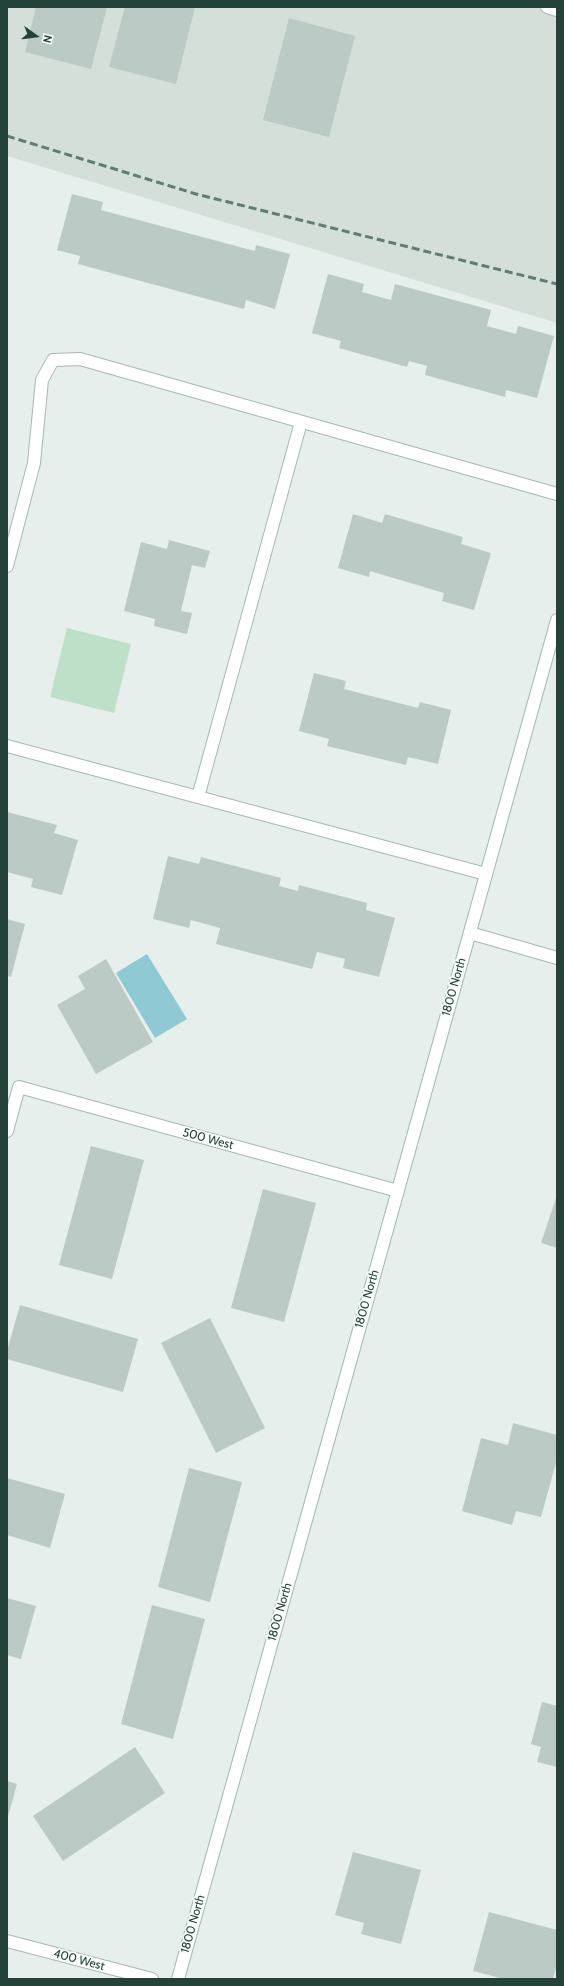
<!DOCTYPE html>
<style>
body{margin:0}
#map{position:relative;width:564px;height:1986px;overflow:hidden;background:#e6efeb;font-family:Cabin,sans-serif}
canvas{display:block}
.frame{position:absolute;inset:0;border:8px solid #24423a;pointer-events:none}
.north{position:absolute;left:16px;top:16px;width:40px;height:40px;-webkit-text-stroke:3px #f7fbf9;paint-order:stroke;rotate:104deg;font-size:11px;font-weight:700;line-height:16px;text-align:center;color:#24423a}
.north::after{content:'';display:block;margin:auto;width:14px;height:18px;background:#24423a;clip-path:polygon(50% 0,100% 100%,50% 72%,0 100%)}
</style>
<div id="map">
<canvas width="564" height="1986"></canvas>
<div class="frame"></div>
<div class="north">N</div>
</div>
<script>
const context = document.querySelector('canvas').getContext('2d');
context.lineJoin = 'round';
function fill(path, color) { context.fillStyle = color; context.fill(path, 'evenodd'); }
const poly = rows => new Path2D(rows.map(r => 'M' + r).join(''));
function stroke(path, color, width, dash) { context.strokeStyle = color; context.lineWidth = width; context.lineCap = dash ? 'butt' : 'round'; context.setLineDash(dash || []); context.stroke(path); }
function label(font, color, halo, rows, align = 'center') {
  context.font = font + ' Cabin,sans-serif'; context.lineWidth = 3.5; context.setLineDash([]); context.textBaseline = 'middle'; context.strokeStyle = halo; context.fillStyle = color; for (const [text, x, y, turn = 0] of rows) {
    context.save(); context.translate(x, y); context.rotate((+turn || 0) * Math.PI / 180); context.textAlign = isNaN(turn) ? turn : align; if (halo) context.strokeText(text, 0, 0); context.fillText(text, 0, 0); context.restore();
  }
}
fill(poly([
 [7,7,557,7,557,323,7,156]
]), '#d4dfda');
fill(poly([
 [67,628,131,644,114,713,50,697]
]), '#bfe0c8');
fill(poly([
 [147,954,187,1019,155,1038,116,973]
]), '#8ec9d4');
fill(poly([
 [36,7,107,7,91,69,25,52],
 [125,7,195,7,176,84,109,67],
 [289,18,355,36,329,137,263,120],
 [72,194,103,202,101,210,255,251,256,245,290,254,275,309,246,300,244,309,78,264,80,256,57,250],
 [328,274,364,284,362,292,391,300,395,284,491,310,487,326,516,334,518,326,554,336,537,398,506,390,505,397,425,375,427,366,409,361,407,367,339,348,341,341,312,333],
 [353,514,382,523,385,514,463,537,461,544,491,553,474,610,442,601,444,593,370,571,369,577,338,568],
 [169,540,210,551,205,568,192,565,181,611,192,613,187,634,154,626,155,619,124,611,141,542,167,549],
 [314,673,346,681,344,689,418,708,420,702,451,710,438,764,408,757,406,765,327,746,329,739,299,731],
 [7,812,57,825,54,833,78,840,62,895,31,887,33,879,7,872],
 [168,856,199,864,201,857,281,878,279,886,298,891,299,885,367,903,366,910,395,918,379,977,343,968,345,959,317,952,312,969,216,944,220,928,191,920,189,928,153,919],
 [7,919,25,924,11,977,7,976],
 [106,959,153,1042,96,1074,57,1005,85,989,78,976],
 [91,1146,144,1160,112,1279,59,1265],
 [263,1189,316,1203,284,1322,231,1308],
 [557,1195,557,1248,541,1243],
 [20,1305,138,1339,123,1392,7,1359,7,1351],
 [210,1318,265,1428,216,1453,161,1343],
 [513,1423,557,1435,557,1459,541,1517,516,1511,512,1525,462,1511,481,1438,508,1445],
 [189,1468,242,1482,210,1602,158,1587],
 [7,1478,65,1494,50,1548,7,1535],
 [7,1598,36,1606,21,1659,7,1655],
 [152,1605,205,1619,173,1739,121,1724],
 [542,1702,557,1706,557,1767,537,1762,541,1747,531,1744],
 [135,1747,165,1793,63,1861,33,1816],
 [7,1781,17,1784,7,1820],
 [353,1852,421,1870,401,1944,361,1934,364,1923,335,1915],
 [489,1912,557,1930,557,1964,553,1979,504,1979,473,1971]
]), '#bbcac4');
const lane = poly([
 [7,566,34,463,42,380,53,360,80,359,557,494],
 [7,746,486,874],
 [198,797,301,422]
]);
const street = poly([
 [470,933,557,958],
 [7,1131,19,1087,398,1191],
 [7,1941,152,1979]
]);
const secondary = poly([
 [547,7,557,10],
 [178,1979,557,620]
]);
stroke(lane, '#a8b8b2', 14);
stroke(street, '#a8b8b2', 14);
stroke(secondary, '#a4bbb3', 14);
stroke(lane, '#fff', 12);
stroke(street, '#fff', 12);
stroke(secondary, '#fff', 12);
stroke(poly([
 [7,136,196,194,557,284]
]), '#5f7d75', 3, [8, 4]);
label('12px', '#24423a', '#f7fbf9', [
 ["1800 North",454,987,-74],
 ["500 West",208,1139,15],
 ["1800 North",367,1299,-74],
 ["1800 North",280,1612,-74],
 ["1800 North",193,1924,-74],
 ["400 West",79,1960,15]
]);
</script>
